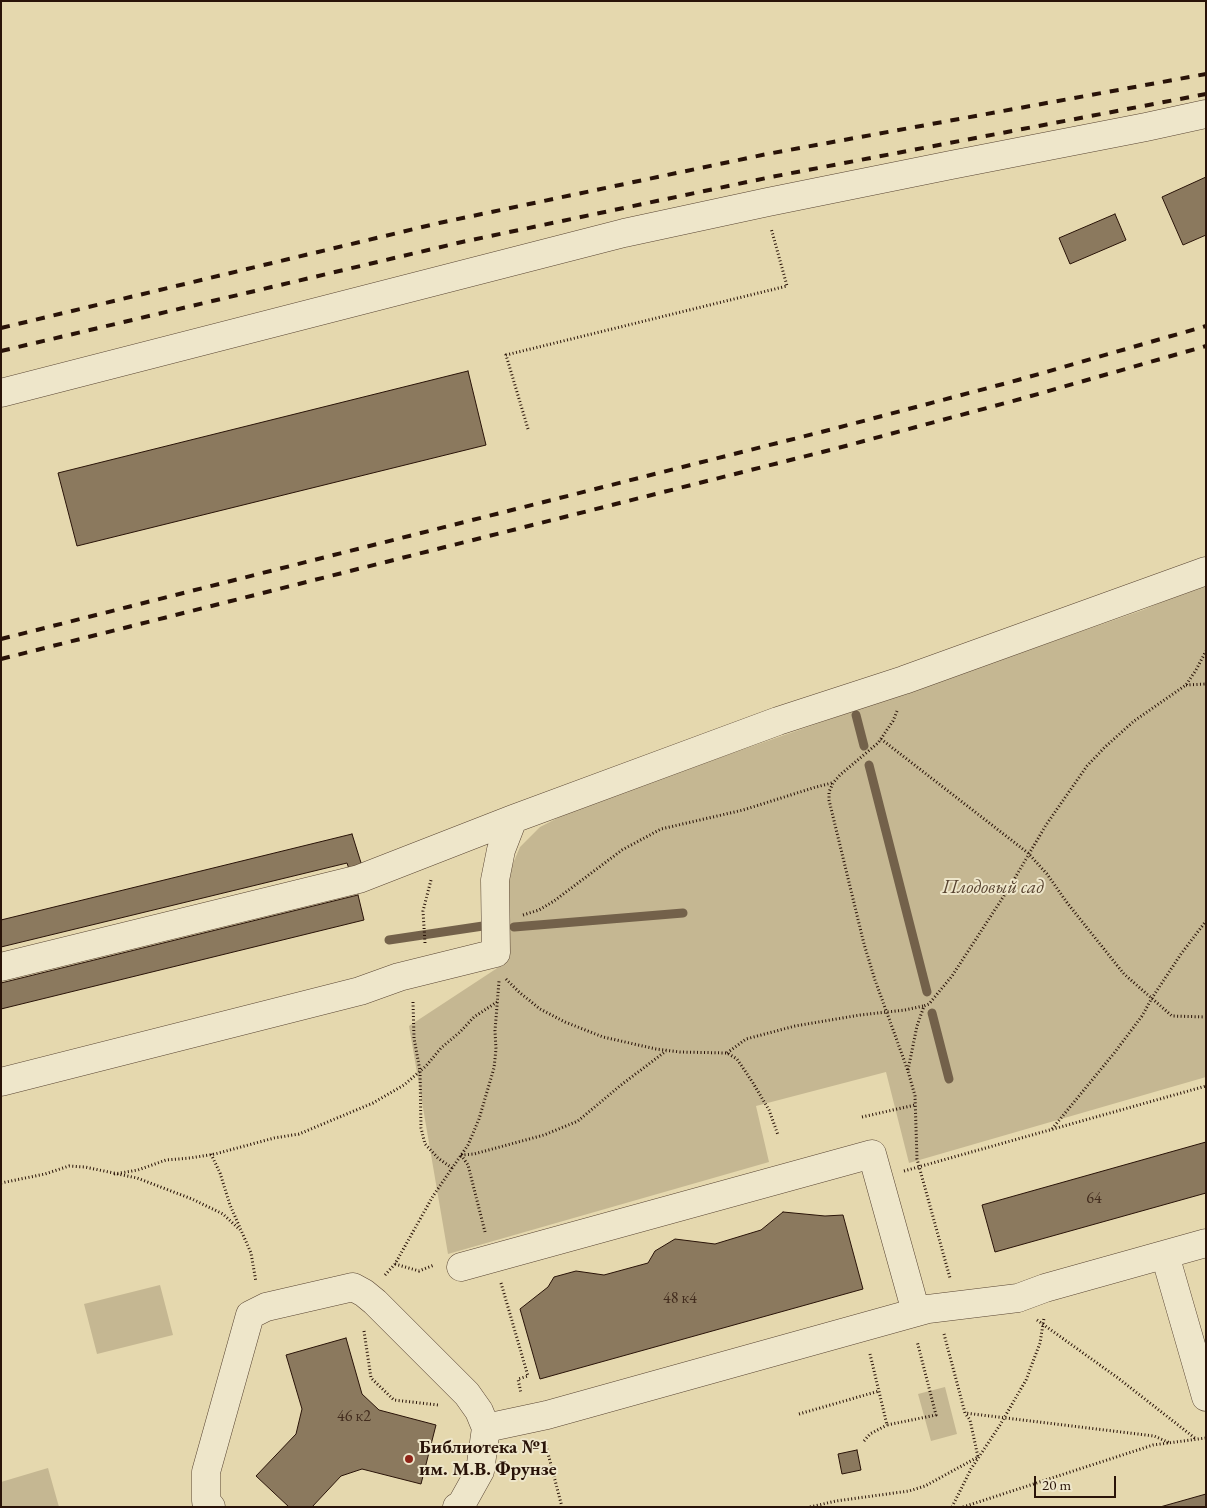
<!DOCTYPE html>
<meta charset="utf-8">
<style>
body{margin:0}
#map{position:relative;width:1207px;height:1508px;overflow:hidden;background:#e5d8ae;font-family:"EB Garamond",serif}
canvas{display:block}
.frame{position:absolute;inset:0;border:2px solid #291308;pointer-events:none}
.scale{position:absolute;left:1034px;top:1476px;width:82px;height:22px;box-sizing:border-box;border:2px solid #291308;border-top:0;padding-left:6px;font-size:15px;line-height:18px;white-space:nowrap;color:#291308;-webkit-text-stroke:4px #eee6ca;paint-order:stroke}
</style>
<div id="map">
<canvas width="1207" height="1508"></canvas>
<div class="frame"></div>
<div class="scale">20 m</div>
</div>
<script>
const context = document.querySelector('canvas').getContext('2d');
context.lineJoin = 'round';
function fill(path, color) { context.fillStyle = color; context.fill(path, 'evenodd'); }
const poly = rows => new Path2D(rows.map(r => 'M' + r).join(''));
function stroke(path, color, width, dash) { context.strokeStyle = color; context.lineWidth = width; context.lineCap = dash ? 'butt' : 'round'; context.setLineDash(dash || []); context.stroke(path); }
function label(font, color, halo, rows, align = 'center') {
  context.font = font + ' "EB Garamond",serif'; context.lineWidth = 4; context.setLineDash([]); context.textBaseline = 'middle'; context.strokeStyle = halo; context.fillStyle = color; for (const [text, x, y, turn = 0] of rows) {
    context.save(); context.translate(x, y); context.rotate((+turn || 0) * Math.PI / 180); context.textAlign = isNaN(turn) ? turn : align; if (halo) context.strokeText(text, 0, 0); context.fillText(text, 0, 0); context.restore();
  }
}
fill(poly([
 [1206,583,1206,1077,909,1163,886,1072,756,1106,769,1162,448,1254,409,1026,508,961,509,873,520,847,540,827,581,806,1143,610],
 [160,1285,173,1335,97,1354,84,1304],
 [945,1387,957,1434,931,1441,918,1394],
 [48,1468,59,1507,1,1507,1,1482]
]), '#c5b792');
stroke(poly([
 [856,715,864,746],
 [869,765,927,992],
 [514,927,683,913],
 [389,940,483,926],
 [932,1013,949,1079]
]), '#73614a', 9);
const building = poly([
 [1206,177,1206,235,1183,245,1162,197,1206,177],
 [1115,214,1126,240,1070,264,1059,238,1115,214],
 [468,371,486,445,77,546,58,473,468,371],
 [352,834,362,866,349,869,347,863,1,947,1,920,352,834],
 [358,895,364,920,1,1009,1,983,358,895],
 [1206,1142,1206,1193,995,1252,982,1205,1206,1142],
 [783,1212,825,1216,843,1215,863,1289,540,1379,520,1309,548,1287,554,1277,576,1271,604,1275,648,1263,655,1251,675,1239,715,1244,761,1230,783,1212],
 [346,1338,362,1394,379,1410,436,1425,421,1484,362,1469,341,1476,312,1507,289,1507,256,1476,296,1434,302,1409,286,1355,346,1338],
 [857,1450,861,1470,842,1474,838,1454,857,1450],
 [1206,1494,1206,1507,1160,1507,1206,1494]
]);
fill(building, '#8b795e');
stroke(building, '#291308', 1);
const minor = poly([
 [1,393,624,233,768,202,951,165,1146,127,1206,114],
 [1,967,359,879,513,819,778,721,904,680,1206,571],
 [1,1082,360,991,399,977,496,953,495,880,501,850,513,819],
 [1165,1255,1206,1397],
 [461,1267,872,1154,916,1312],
 [486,1428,547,1415,928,1309,1018,1298,1045,1288,1206,1243],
 [211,1507,206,1501,206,1472,250,1315,266,1307,353,1287,364,1293,375,1302,467,1394,479,1411,486,1428,480,1471,461,1505,457,1507]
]);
stroke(minor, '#584432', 29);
stroke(poly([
 [528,429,506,355,787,286,771,228],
 [1186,685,1206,684],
 [897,711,893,721,878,743,840,775,833,783,829,792,829,800,864,944,875,980,908,1071,915,1096,917,1159,950,1278],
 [881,739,1028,853,1047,874,1068,904,1124,974,1172,1016,1206,1017],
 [523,915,539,910,554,901,622,850,661,829,743,810,816,787,832,783],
 [425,943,423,911,431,880],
 [506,979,519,992,540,1009,565,1022,603,1037,656,1049,680,1052,727,1053,737,1059,753,1083,769,1110,778,1135],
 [413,1002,414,1038,420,1071,421,1128,425,1144,438,1158,452,1168],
 [727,1053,746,1039,795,1026,860,1015,905,1010,923,1006],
 [908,1070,917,1026,924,1006,929,1004,952,976,1009,888,1046,825,1087,766,1105,747,1134,721,1186,685,1196,670,1206,651],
 [862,1117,915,1105],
 [1052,1129,1115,1052,1142,1016,1152,998,1181,954,1206,921],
 [211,1154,220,1173,230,1205,251,1253,256,1282],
 [461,1155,468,1165,485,1232],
 [461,1155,474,1154,544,1135,578,1121,621,1085,666,1051],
 [904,1171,1206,1086],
 [114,1174,138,1170,166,1160,190,1158,215,1154,274,1138,299,1134,373,1103,404,1085,426,1066,441,1048,460,1032,474,1017,497,1002],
 [1,1183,45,1174,69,1166,85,1167,137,1178,192,1199,223,1214,240,1230],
 [395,1264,419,1271,434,1265],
 [385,1275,395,1264,433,1196,468,1145,479,1119,494,1068,496,1049,495,1031,499,981],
 [501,1283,528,1376,518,1379,521,1393],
 [1037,1320,1118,1378,1196,1439],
 [364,1331,371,1378,394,1400,438,1405],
 [944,1334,965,1413,1154,1436,1170,1443],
 [870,1354,887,1425,936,1415,917,1341],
 [799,1414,879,1391],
 [864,1441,870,1434,887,1425],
 [545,1442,562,1507],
 [810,1507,836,1501,909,1491,925,1486,978,1457,970,1420,965,1413],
 [952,1507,971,1469,1000,1425,1026,1380,1040,1343,1044,1318],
 [963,1507,1153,1445,1206,1438]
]), '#291308', 3, [1, 2.5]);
stroke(minor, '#eee6ca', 28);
stroke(poly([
 [1,328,439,223,767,154,1206,74],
 [1,351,462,242,771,177,1206,94],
 [1,639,833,429,1018,380,1206,326],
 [1,659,838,448,1024,398,1206,346]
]), '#291308', 4, [9, 9]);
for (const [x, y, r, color] of [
 [409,1459,5,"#8f2418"]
]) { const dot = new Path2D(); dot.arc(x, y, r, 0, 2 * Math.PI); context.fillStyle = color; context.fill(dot); stroke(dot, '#eee6ca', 2); }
label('16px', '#422c1e', null, [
 ["64",1094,1199],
 ["48 к4",680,1299],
 ["46 к2",354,1417]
]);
label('italic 19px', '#584431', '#eee6ca', [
 ["Плодовый сад",993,888]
]);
label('bold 19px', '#291308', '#eee6ca', [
 ["Библиотека №1",419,1448],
 ["им. М.В. Фрунзе",419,1470]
], 'left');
</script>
